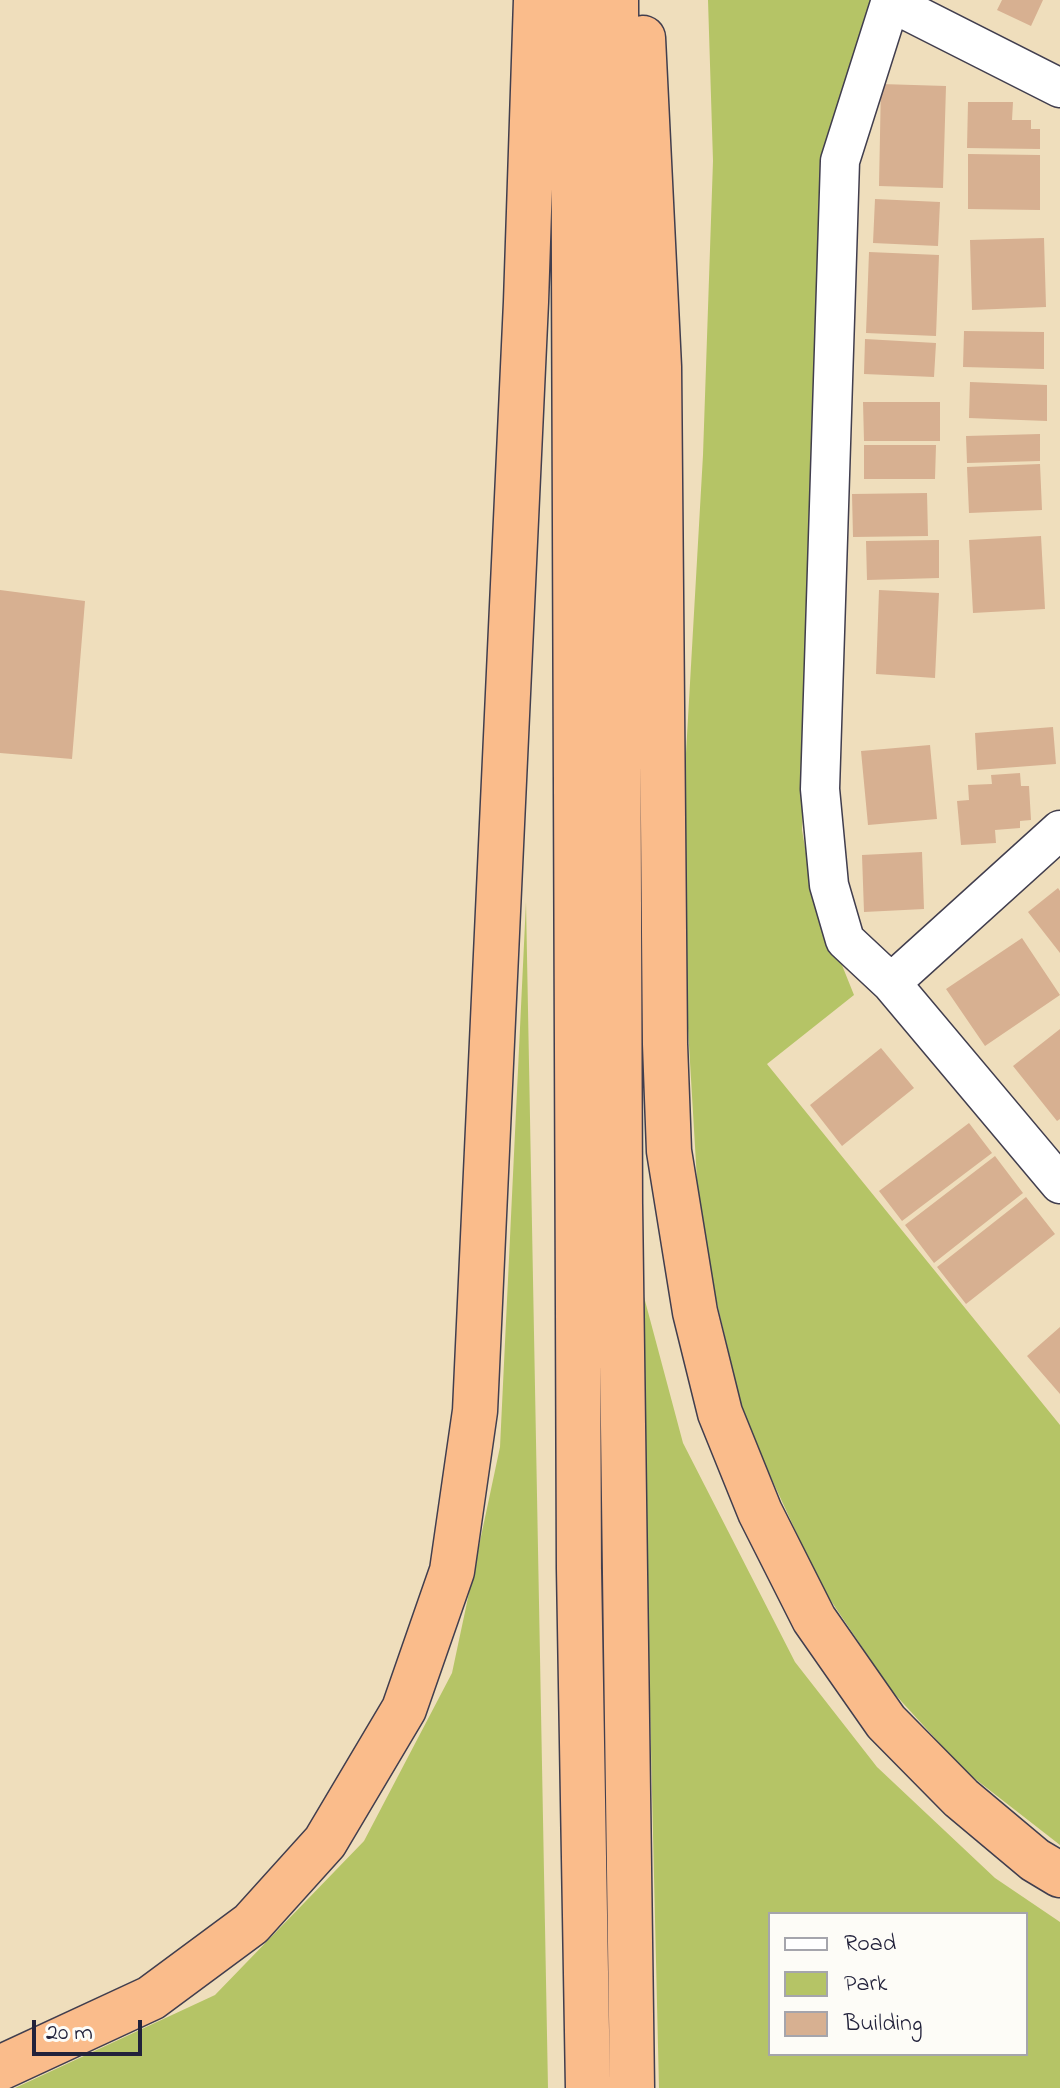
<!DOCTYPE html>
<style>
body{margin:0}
#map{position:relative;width:1060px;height:2088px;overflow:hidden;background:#efdebc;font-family:"Indie Flower",sans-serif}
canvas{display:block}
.legend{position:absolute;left:768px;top:1912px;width:260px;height:144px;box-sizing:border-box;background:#fdfcf7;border:2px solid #a5a5ac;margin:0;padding:10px 14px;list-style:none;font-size:24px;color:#22223b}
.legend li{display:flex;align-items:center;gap:16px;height:40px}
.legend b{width:40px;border:2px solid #a5a5ac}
.scale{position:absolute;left:32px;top:2020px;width:110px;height:36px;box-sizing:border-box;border:4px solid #22223b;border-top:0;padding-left:10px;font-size:24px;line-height:28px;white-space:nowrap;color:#22223b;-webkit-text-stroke:6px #fdfcf7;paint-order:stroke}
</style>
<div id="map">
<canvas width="1060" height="2088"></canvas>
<ul class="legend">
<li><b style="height:10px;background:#fff"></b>Road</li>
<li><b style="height:22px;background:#b5c466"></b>Park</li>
<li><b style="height:22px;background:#d7b091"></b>Building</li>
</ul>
<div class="scale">20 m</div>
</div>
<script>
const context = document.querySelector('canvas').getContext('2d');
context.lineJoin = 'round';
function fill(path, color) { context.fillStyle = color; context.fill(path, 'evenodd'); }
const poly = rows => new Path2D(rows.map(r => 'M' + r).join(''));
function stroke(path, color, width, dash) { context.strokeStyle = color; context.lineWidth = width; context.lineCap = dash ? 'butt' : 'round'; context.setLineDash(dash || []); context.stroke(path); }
fill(poly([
 [708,0,875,0,818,497,802,830,813,893,854,995,767,1064,1060,1425,1060,1845,965,1771,891,1690,821,1586,745,1421,700,1231,679,876,703,455,713,161],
 [526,902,548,2088,15,2088,215,1995,364,1841,452,1673,500,1447],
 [640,1282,683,1443,795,1662,877,1767,995,1878,1060,1922,1060,2088,659,2088],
 [770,1914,1026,1914,1026,2054,770,2054]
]), '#b5c466');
fill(poly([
 [1002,0,1043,0,1031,26,997,10],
 [881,84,946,86,943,188,879,186],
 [968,102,1013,102,1012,120,1031,120,1031,129,1040,129,1040,149,967,148],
 [968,154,1040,155,1040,210,968,209],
 [875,199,940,202,938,246,873,243],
 [1044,238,1046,307,972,310,970,240],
 [869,252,939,255,936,336,866,333],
 [964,331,1044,332,1044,369,963,367],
 [865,339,936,343,934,377,864,374],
 [970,382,1047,385,1047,421,969,418],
 [863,402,940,402,940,441,864,441],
 [1040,434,1040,461,967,463,966,436],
 [864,445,936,445,935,479,864,479],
 [1040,464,1042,510,969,513,967,467],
 [927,493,928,536,853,537,852,494],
 [1041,536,1045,609,973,613,969,540],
 [939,540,939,578,867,580,866,541],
 [0,590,85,601,72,759,0,753],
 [879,590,939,593,935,678,876,674],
 [1053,727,1056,764,977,770,975,733],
 [930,745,937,819,868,825,861,751],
 [1020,773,1021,786,1029,786,1031,820,1020,821,1020,828,995,830,996,843,961,845,957,801,969,800,968,785,992,784,991,775],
 [922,852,924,909,864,912,862,855],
 [1058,888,1060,891,1060,953,1028,912],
 [1022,938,1060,995,985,1046,946,989],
 [1060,1029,1060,1119,1057,1121,1013,1066],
 [881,1048,914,1088,842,1146,810,1105],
 [969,1123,992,1153,902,1221,879,1191],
 [995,1156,1023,1193,934,1263,905,1225],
 [1026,1197,1055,1234,966,1304,937,1267],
 [1060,1327,1060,1394,1027,1356]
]), '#d7b091');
const minor = poly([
 [891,0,840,161,820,789,829,885,845,940,891,983,1060,1184],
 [890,2,1060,88],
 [891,983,1060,830]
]);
const motorway = poly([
 [573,0,579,1569,588,2088],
 [616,0,620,1204,632,2088],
 [643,38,659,367,665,1044,669,1151,695,1312,720,1413,760,1512,814,1619,886,1722,961,1798,1035,1860,1060,1875],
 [0,2068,151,1998,251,1924,325,1842,404,1709,452,1571,475,1411,526,302,536,0]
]);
stroke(minor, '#413e4e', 41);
stroke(motorway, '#413e4e', 47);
stroke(minor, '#fff', 38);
stroke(motorway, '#fabc8b', 44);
</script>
